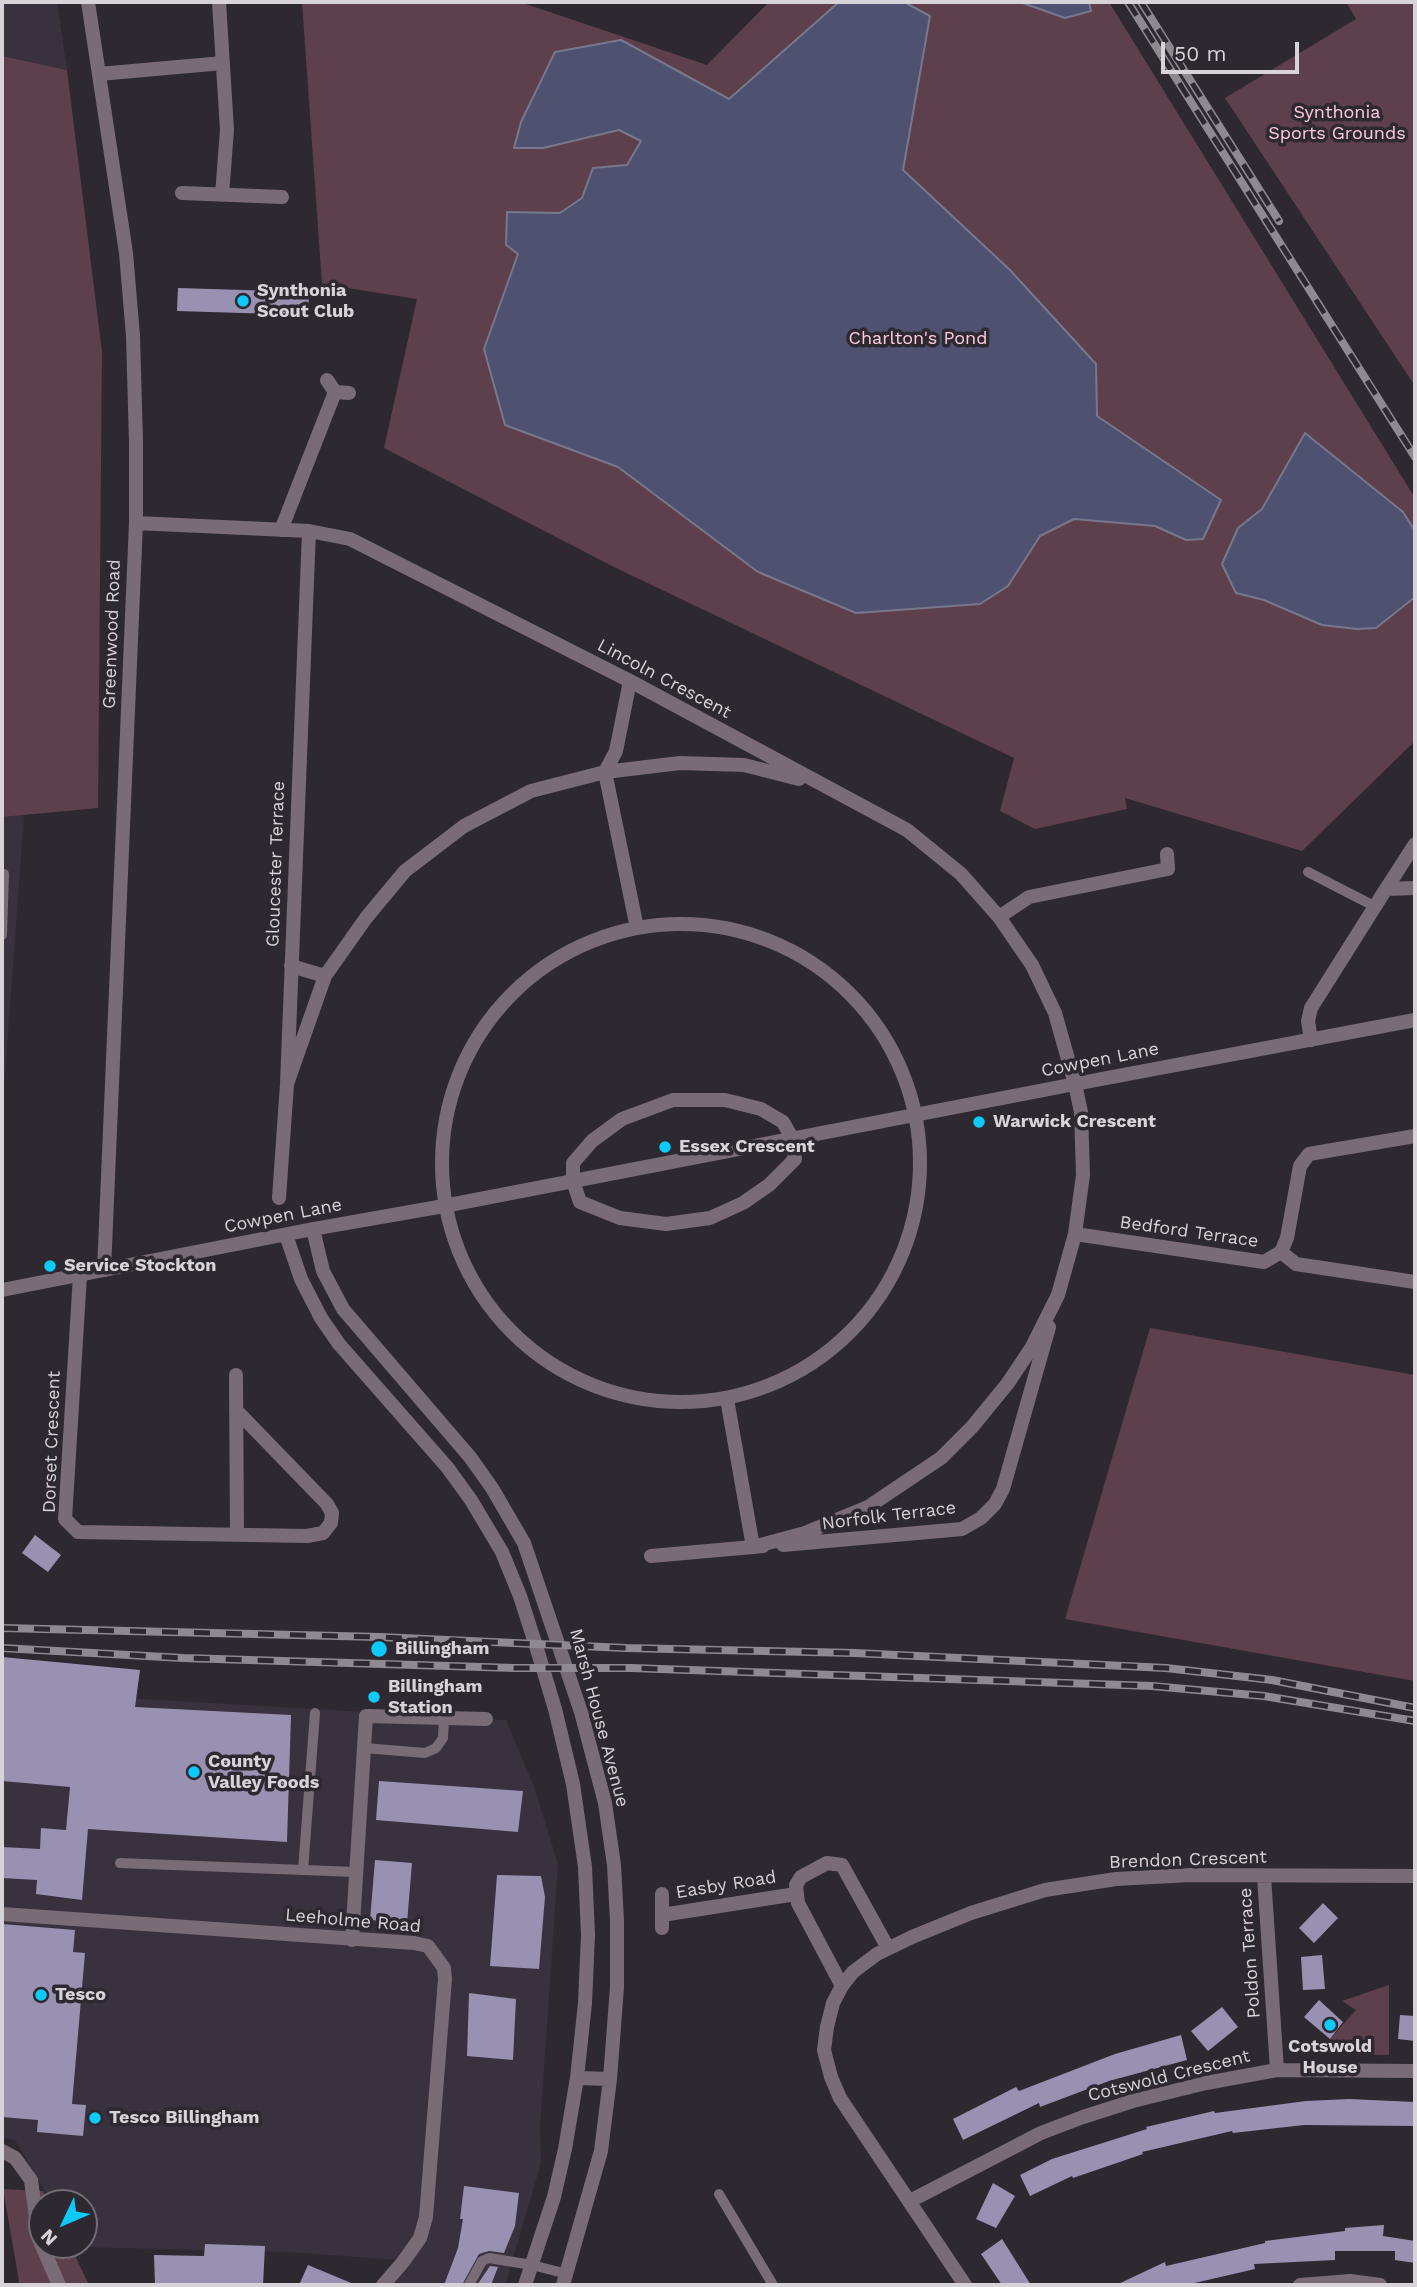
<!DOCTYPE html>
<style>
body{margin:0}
#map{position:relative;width:1417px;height:2287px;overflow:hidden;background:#2e2931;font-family:"Work Sans",sans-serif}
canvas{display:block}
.frame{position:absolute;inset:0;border:4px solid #d7d3d8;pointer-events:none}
.north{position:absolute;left:28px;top:2189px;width:70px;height:70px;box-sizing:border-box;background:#2e2931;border:2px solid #726d74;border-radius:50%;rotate:226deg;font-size:19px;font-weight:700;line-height:28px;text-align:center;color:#d7d3d8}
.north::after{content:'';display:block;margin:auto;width:24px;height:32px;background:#0ccafa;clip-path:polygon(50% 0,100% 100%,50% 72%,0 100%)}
.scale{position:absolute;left:1161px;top:42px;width:138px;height:32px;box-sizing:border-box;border:4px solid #d7d3d8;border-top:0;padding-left:9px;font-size:21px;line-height:24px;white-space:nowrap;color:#d7d3d8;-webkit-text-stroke:5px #2e2931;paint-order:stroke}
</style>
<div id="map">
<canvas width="1417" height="2287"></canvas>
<div class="frame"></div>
<div class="north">N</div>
<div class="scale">50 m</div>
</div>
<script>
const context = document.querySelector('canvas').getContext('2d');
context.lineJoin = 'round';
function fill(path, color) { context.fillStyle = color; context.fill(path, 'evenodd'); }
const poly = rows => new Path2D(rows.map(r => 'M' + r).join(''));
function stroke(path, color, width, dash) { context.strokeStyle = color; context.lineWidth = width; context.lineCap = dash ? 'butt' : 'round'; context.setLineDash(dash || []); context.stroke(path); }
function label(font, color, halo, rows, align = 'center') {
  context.font = font + ' "Work Sans",sans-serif'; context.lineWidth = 7; context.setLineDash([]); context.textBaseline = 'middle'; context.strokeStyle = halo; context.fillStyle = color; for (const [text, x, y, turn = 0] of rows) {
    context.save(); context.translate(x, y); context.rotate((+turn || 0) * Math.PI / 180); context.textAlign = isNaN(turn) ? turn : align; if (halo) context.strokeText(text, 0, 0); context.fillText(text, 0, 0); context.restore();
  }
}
fill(poly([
 [2,2,57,2,67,70,2,56],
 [24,815,2,1116,2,817],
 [2,1691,506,1720,534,1787,558,1864,540,2127,541,2163,505,2285,392,2285,402,2260,285,2252,82,2247,80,2245,84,2245,84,2203,52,2203,15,2140,2,2138]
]), '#3a313e');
fill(poly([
 [302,2,520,2,707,65,769,2,1109,2,1415,498,1415,741,1302,851,1125,798,1127,809,1035,829,1000,811,1014,758,614,567,384,448,417,299,322,284],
 [1346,2,1415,2,1415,386,1225,98,1356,19],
 [2,56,67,70,102,352,98,808,2,817],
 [1150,1328,1415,1375,1415,1681,1065,1619],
 [1389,1985,1389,2055,1332,2054,1330,2039,1356,2010,1342,2001],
 [3,2189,43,2191,49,2203,42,2203,42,2245,70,2245,89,2285,17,2285,19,2281]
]), '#5e3f4c');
const water = poly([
 [839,2,904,2,930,16,903,170,1010,270,1096,364,1097,416,1221,500,1203,539,1186,540,1155,526,1074,519,1040,536,1008,586,980,604,856,613,758,572,618,467,505,425,484,349,518,254,506,245,507,212,560,213,582,198,593,168,627,165,641,141,619,130,543,148,514,148,521,122,555,52,621,40,729,99,839,2],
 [1020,2,1089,2,1091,11,1065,18,1020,2],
 [1305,433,1403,512,1415,531,1415,597,1376,628,1357,629,1322,625,1264,600,1236,593,1222,564,1238,528,1262,509,1305,433]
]);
fill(water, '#4e516f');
stroke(water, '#77788e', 2);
fill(poly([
 [178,288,309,292,308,315,177,311],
 [35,1535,61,1555,48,1572,22,1553],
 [2,1657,140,1670,135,1707,291,1715,287,1842,88,1829,82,1900,36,1894,37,1880,2,1878,2,1847,40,1849,41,1828,66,1830,70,1787,2,1781],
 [379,1781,523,1791,518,1832,376,1820],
 [375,1860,412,1863,407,1923,370,1920],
 [497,1875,541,1876,545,1897,539,1969,490,1966],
 [1323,1903,1338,1918,1314,1943,1299,1928],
 [2,1924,75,1930,73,1952,85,1953,72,2104,86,2105,83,2136,37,2132,38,2120,2,2117],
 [1322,1955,1325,1989,1303,1990,1301,1957],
 [469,1993,516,1999,513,2060,467,2056],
 [1319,2000,1343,2022,1330,2039,1304,2017],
 [1222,2007,1238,2027,1208,2051,1191,2031],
 [1400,2015,1415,2016,1415,2041,1398,2039],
 [1181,2035,1187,2060,1109,2081,1040,2107,1039,2103,963,2140,953,2119,1016,2087,1019,2091,1115,2054],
 [1349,2099,1415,2102,1415,2126,1304,2125,1233,2133,1232,2131,1142,2152,1143,2154,1073,2178,1072,2176,1030,2196,1020,2175,1052,2159,1147,2129,1146,2127,1214,2111,1215,2113,1306,2101],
 [993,2183,1015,2196,996,2228,976,2219],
 [464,2186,519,2193,515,2226,504,2253,489,2251,479,2254,462,2285,444,2285,458,2248,463,2219,460,2219],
 [1384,2225,1383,2236,1415,2241,1415,2263,1395,2260,1395,2251,1335,2251,1335,2260,1254,2264,1255,2269,1186,2285,1116,2285,1165,2262,1166,2266,1265,2243,1265,2241,1345,2231,1345,2228],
 [1002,2239,1031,2285,1002,2285,981,2254],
 [205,2244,265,2246,263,2285,155,2285,154,2255,204,2256],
 [308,2265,356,2285,299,2285],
 [490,2266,498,2267,491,2285,477,2285]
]), '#9991b2');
stroke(poly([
 [1308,872,1374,906],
 [2,935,4,874],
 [364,1748,425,1753,436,1748,443,1738,444,1718],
 [120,1863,356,1872],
 [303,1870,315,1713],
 [719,2194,773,2285],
 [469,2285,482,2261,489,2258,532,2265,567,2274]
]), '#796c76', 10);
stroke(poly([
 [88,2,126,253,133,336,136,442,136,523,104,1270],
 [219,2,227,130,222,195],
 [99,74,223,63],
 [182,193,282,197],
 [327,380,335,392,349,393],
 [136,523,309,531,350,539,630,681,907,830,961,874,999,917,1032,965,1055,1013,1075,1084,1081,1112,1083,1175,1075,1234,1058,1295,1032,1347,1008,1383,972,1427,941,1458,868,1507,805,1533,753,1547,651,1556],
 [281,530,335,392],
 [630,681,616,751,605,772,637,928],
 [1386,889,1415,844],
 [999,917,1029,897,1168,869,1167,854],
 '442 1163a239 239 0 1 1 478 0a239 239 0 1 1-478 0Z',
 [291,966,325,976],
 [1311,1040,1308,1021,1311,1008,1386,889,1415,888],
 [287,1084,325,976,366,918,405,871,464,826,531,791,605,772,680,763,744,765,799,779],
 [673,1100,725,1100,761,1109,783,1122,792,1138,795,1159,769,1185,743,1203,710,1218,666,1224,620,1218,580,1202,573,1181,573,1163,592,1141,622,1119,673,1100],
 [279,1198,287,1084,309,531],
 [1075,1234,1264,1262,1281,1252],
 [1281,1252,1287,1238,1300,1166,1309,1154,1415,1136],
 [1281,1252,1296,1264,1415,1282],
 [80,1275,65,1519,78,1532,307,1536,323,1533,331,1523,332,1513,327,1504,236,1410],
 [236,1375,237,1535],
 [727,1399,753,1547,763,1546],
 [783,1545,962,1529,981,1518,995,1504,1003,1489,1049,1327],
 [1264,1876,1277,2070],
 [662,1894,662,1928],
 [2,1914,414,1943,428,1946,444,1968,445,1979,426,2217,420,2238,403,2262,383,2285],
 [662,1915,796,1894],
 [352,1940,366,1716,486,1719],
 [842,1986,798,1903,796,1885,801,1877,827,1863,842,1865,888,1948],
 [2,2151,15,2158,31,2180,39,2239,59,2285],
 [910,2201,1041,2133,1083,2117,1133,2101,1206,2083,1277,2070,1415,2071],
 [965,2285,840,2098,831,2077,824,2050,827,2027,833,2003,842,1986,853,1972,877,1954,912,1937,971,1913,1045,1890,1116,1879,1191,1875,1415,1876],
 [1300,2285,1350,2281,1380,2285]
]), '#796c76', 14);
stroke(poly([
 [313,1229,323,1271,343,1309,470,1457,492,1488,524,1543,581,1712,605,1803,614,1865,617,1921,617,1987,610,2079,601,2151,563,2285],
 [286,1235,301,1279,321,1318,339,1344,447,1467,471,1500,502,1552,520,1596,537,1649,555,1709,573,1784,585,1867,588,1935,585,2003,577,2078,565,2149,554,2197,525,2285],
 [2,1290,313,1229,444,1206,1075,1084,1415,1020],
 [577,2078,610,2079]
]), '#796c76', 14);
const rail = poly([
 [1128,2,1415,457],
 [1141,2,1279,221],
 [2,1628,380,1637,626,1648,855,1653,1166,1668,1272,1680,1415,1708],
 [2,1648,183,1658,515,1668,631,1668,1152,1686,1264,1696,1415,1721]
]);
stroke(rail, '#8f8a91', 8);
stroke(rail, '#2e2931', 5, [16]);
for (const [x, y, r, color] of [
 [243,301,7,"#0ccafa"],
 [979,1122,7,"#0ccafa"],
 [665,1147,7,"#0ccafa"],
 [50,1266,7,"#0ccafa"],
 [379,1649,9,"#0ccafa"],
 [374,1697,7,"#0ccafa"],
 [194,1772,7,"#0ccafa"],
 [41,1995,7,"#0ccafa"],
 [1330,2025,7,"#0ccafa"],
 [95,2118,7,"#0ccafa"]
]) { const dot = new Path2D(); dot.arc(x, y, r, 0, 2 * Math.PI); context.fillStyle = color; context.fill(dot); stroke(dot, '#2e2931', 2.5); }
label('18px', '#fdcade', '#2e2931', [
 ["Synthonia",1337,113],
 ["Sports Grounds",1337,134],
 ["Charlton's Pond",918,339]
]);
label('bold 18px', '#d7d3d8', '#2e2931', [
 ["Synthonia",257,291],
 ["Scout Club",257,312],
 ["Warwick Crescent",993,1122],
 ["Essex Crescent",679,1147],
 ["Service Stockton",64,1266],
 ["Billingham",395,1649],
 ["Billingham",388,1687],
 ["Station",388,1708],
 ["County",208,1762],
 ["Valley Foods",208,1783],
 ["Tesco",55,1995],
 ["Cotswold",1330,2047,"center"],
 ["House",1330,2068,"center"],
 ["Tesco Billingham",109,2118]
], 'left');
label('18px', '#d7d3d8', '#2e2931', [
 ["Greenwood Road",112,634,-88],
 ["Lincoln Crescent",664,679,28],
 ["Gloucester Terrace",276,864,-88],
 ["Cowpen Lane",1100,1060,-11],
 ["Cowpen Lane",283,1216,-11],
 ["Bedford Terrace",1189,1232,8],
 ["Dorset Crescent",52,1442,-88],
 ["Norfolk Terrace",889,1516,-7],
 ["Marsh House Avenue",599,1718,75],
 ["Brendon Crescent",1188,1860,-2],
 ["Easby Road",726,1885,-9],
 ["Leeholme Road",353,1921,5],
 ["Poldon Terrace",1250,1953,-94],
 ["Cotswold Crescent",1169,2076,-14]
]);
</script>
